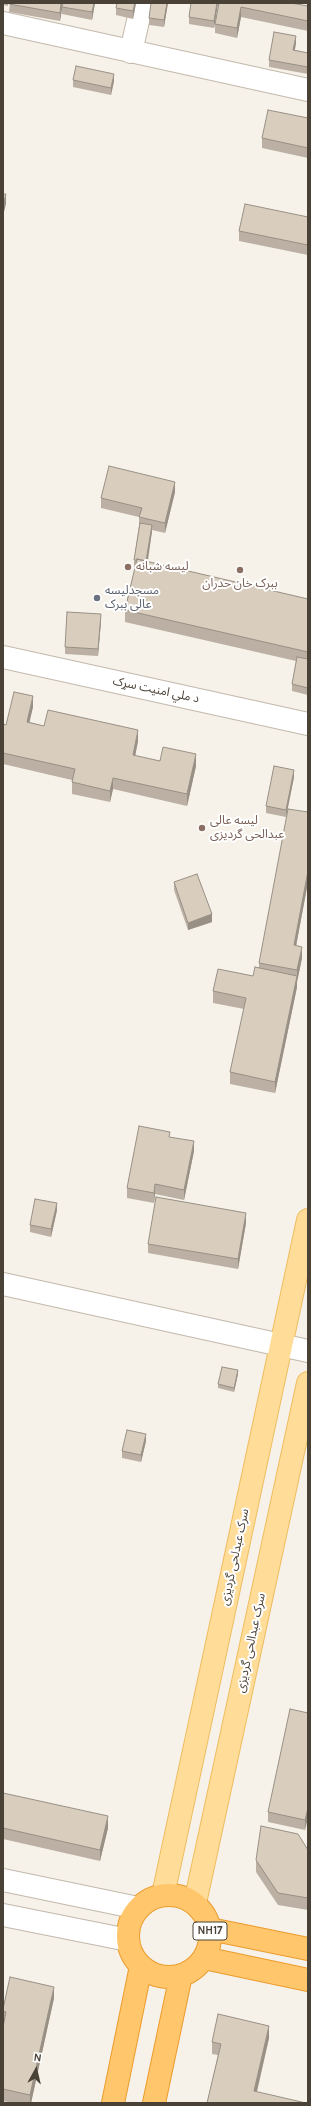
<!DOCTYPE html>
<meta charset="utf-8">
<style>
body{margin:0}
#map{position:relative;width:311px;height:2106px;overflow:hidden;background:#f6f2e9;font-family:Karla,sans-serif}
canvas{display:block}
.frame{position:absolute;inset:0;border:4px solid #4b4237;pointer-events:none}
.north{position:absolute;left:16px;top:2050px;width:40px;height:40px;-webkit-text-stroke:3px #fff;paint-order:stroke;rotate:8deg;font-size:11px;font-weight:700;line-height:16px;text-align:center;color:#4b4237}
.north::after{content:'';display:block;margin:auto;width:14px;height:18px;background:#4b4237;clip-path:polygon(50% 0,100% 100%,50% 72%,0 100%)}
</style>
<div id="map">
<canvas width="311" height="2106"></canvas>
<div class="frame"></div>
<div class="north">N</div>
</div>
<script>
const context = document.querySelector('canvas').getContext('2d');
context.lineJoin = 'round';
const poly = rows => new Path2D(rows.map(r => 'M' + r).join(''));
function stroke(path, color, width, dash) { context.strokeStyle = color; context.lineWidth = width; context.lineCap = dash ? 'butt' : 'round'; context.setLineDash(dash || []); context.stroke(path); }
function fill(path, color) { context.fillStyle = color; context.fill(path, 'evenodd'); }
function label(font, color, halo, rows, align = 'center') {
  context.font = font + ' Karla,"Noto Sans Arabic",sans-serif'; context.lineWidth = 4; context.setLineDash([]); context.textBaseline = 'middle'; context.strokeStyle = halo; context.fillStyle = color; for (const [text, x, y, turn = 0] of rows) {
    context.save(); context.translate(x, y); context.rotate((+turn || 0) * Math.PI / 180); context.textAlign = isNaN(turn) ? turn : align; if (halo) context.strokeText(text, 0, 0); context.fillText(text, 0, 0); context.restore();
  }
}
const minor = poly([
 [3,23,308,90],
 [131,52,142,3],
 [3,657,308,724],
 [3,1284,308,1351],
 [3,1880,138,1908],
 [3,1915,128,1940]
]);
const major = poly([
 [163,1895,308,1220],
 [195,1903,308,1383]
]);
const highway = poly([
 '128 1936a41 41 0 1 1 82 0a41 41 0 1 1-82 0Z',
 [210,1929,308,1949],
 [204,1958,308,1980],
 [113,2103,141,1966],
 [154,2103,181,1975]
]);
stroke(minor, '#c3b9ab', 24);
stroke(major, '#efbc5f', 24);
stroke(highway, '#ec9c2e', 24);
stroke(minor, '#fff', 22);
stroke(major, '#fd9', 22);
stroke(highway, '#ffc66b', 22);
fill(poly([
 [3,3,8,3,8,6,3,5],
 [10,3,62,3,62,9,60,21,9,12],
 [95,3,92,20,62,14,62,7],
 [136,3,133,19,116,15,116,8],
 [168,3,164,27,149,25,149,18],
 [191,3,218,3,214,28,189,24,189,17],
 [219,3,308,6,308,31,241,17,237,38,215,33,215,24],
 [296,43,295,50,308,53,308,74,269,67,269,60],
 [73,80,114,81,111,95,73,87],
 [308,118,308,158,262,148,262,138],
 [308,217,308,255,239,241,239,231],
 [175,492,165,533,152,530,148,562,308,599,308,695,292,691,292,684,296,661,125,622,125,610,135,567,134,567,134,560,139,526,139,517,101,508,101,498],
 [101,621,98,656,65,654,65,647],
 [33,707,29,722,44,726,138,741,135,756,160,761,196,766,187,806,113,789,110,802,72,794,72,780,3,764,3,724,6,725],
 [294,777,286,817,266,813,266,806],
 [308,812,308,882,296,946,302,958,297,982,297,987,275,1093,230,1084,230,1072,244,1009,213,1003,213,991,253,976,259,968,259,963],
 [174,882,212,922,188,930,174,890],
 [194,1151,184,1200,155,1194,154,1203,127,1198,127,1188],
 [57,1210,51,1237,30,1232,30,1225],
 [246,1223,238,1269,148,1253,148,1244],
 [238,1374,234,1392,218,1388,218,1384],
 [146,1441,141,1462,122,1458,122,1451],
 [308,1713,305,1830,268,1822,268,1812],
 [3,1793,108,1828,100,1861,3,1839],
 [308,1850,308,1910,278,1905,256,1872,256,1860],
 [54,1998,31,2103,12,2103,3,2101,3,2027,4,2023,3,2023,3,2009],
 [269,2038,257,2092,207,2103,218,2055,212,2054,212,2042]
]), '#bbb0a3');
fill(poly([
 [62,3,62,9,60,21,60,13],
 [94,3,95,3,92,20,92,12],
 [135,3,136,3,133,19,133,11],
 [167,3,168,3,164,27,164,20],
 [217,3,218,3,214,28,214,21],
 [241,7,241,17,237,38,237,28],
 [296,36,296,43,293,58,293,50],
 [114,74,114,81,111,95,111,88],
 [6,194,6,204,3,216,3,206],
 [175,482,175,492,165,533,165,523],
 [152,525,152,532,146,569,146,561],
 [101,614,101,621,98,656,98,649],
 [33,696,33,707,27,733,27,722],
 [138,730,138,741,133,767,133,755],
 [196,754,196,766,187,806,187,794],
 [294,770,294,777,286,817,286,810],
 [113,778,113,789,110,802,110,791],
 [308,871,308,882,294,957,294,945],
 [212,914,212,922,188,930,188,923],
 [302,947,302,958,297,982,297,970],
 [297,976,297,987,275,1093,275,1082],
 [194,1141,194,1151,184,1200,184,1190],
 [155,1184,155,1194,154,1203,154,1193],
 [57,1203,57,1210,51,1237,51,1229],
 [246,1213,246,1223,238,1269,238,1259],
 [238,1370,238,1374,234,1392,234,1388],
 [146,1434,146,1441,141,1462,141,1455],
 [308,1808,308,1818,305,1830,305,1820],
 [108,1816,108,1828,100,1861,100,1850],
 [54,1987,54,1998,31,2103,30,2103,30,2095],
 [269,2026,269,2038,254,2103,254,2091]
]), '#989085');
const building = poly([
 [10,3,61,3,60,13,9,4,10,3],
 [63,3,94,3,92,12,62,7,63,3],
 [117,3,135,3,133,11,116,8,117,3],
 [151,3,167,3,164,20,149,18,151,3],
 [191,3,217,3,214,21,189,17,191,3],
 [219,3,291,3,308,6,308,21,241,7,237,28,215,24,219,3],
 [274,32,296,36,293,50,308,53,308,67,269,60,274,32],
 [76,66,114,74,111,88,73,80,76,66],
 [268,110,308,118,308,148,262,138,268,110],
 [3,194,6,194,3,206,3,194],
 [245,204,308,217,308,245,239,231,245,204],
 [109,466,175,482,165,523,139,517,142,508,101,498,109,466],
 [140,523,152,525,146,561,137,559,137,560,134,560,140,523],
 [137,559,308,599,308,652,125,610,137,559],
 [67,612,101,614,98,649,65,647,67,612],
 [297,657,308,659,308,688,292,684,297,657],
 [14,692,33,696,27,722,44,726,48,710,138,730,133,755,160,761,163,747,196,754,187,794,113,778,110,791,72,782,75,769,3,753,3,724,6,725,14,692],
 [274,766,294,770,286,810,266,806,274,766],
 [288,809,308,812,308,871,294,945,302,947,297,970,259,963,288,809],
 [197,874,212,914,188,923,174,882,197,874],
 [255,967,297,976,275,1082,230,1072,246,998,213,991,218,969,253,976,255,967],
 [139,1126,170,1132,169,1137,194,1141,184,1190,155,1184,154,1193,127,1188,139,1126],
 [156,1197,246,1213,238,1259,148,1244,156,1197],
 [35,1199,57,1203,51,1229,30,1225,35,1199],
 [222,1367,238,1370,234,1388,218,1384,222,1367],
 [127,1430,146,1434,141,1455,122,1451,127,1430],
 [290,1709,308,1713,308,1808,305,1820,268,1812,290,1709],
 [3,1793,108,1816,100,1850,3,1828,3,1793],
 [261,1826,298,1834,308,1850,308,1898,278,1893,256,1860,261,1826],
 [10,1977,54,1987,30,2095,3,2089,3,2027,6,2012,3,2011,3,2009,10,1977],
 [218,2014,269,2026,254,2091,306,2103,207,2103,221,2044,212,2042,218,2014]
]);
fill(building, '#d9cdbe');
stroke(building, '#989085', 1);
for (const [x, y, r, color] of [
 [128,567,4,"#8d6e63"],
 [240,570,4,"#8d6e63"],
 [97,598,4,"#6b7280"],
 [202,828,4,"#8d6e63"]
]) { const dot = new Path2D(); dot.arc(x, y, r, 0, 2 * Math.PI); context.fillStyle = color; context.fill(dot); stroke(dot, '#fff', 1.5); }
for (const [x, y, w] of [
 [210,1931,34]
]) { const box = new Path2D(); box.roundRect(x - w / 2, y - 9, w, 18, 3); context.fillStyle = '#fff'; context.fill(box); stroke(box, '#4b4237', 1); }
label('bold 11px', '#4b4237', null, [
 ["NH17",210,1931]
]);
label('12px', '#785e54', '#fff', [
 ["لیسه شبانه",136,567],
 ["ببرک خان حدران",240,584,"center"],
 ["لیسه عالی",210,821],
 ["عبدالحی گردیزی",210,835]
], 'left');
label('12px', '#5b616d', '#fff', [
 ["مسجدلیسه",105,591],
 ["عالی ببرک",105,605]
], 'left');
label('12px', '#4b4237', '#fff', [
 ["د ملي امنیت سړک",156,690,12],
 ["سرک عبدلحی گردیزی",235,1557,-78],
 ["سرک عبدالحی گردیزی",251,1643,-78]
]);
</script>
